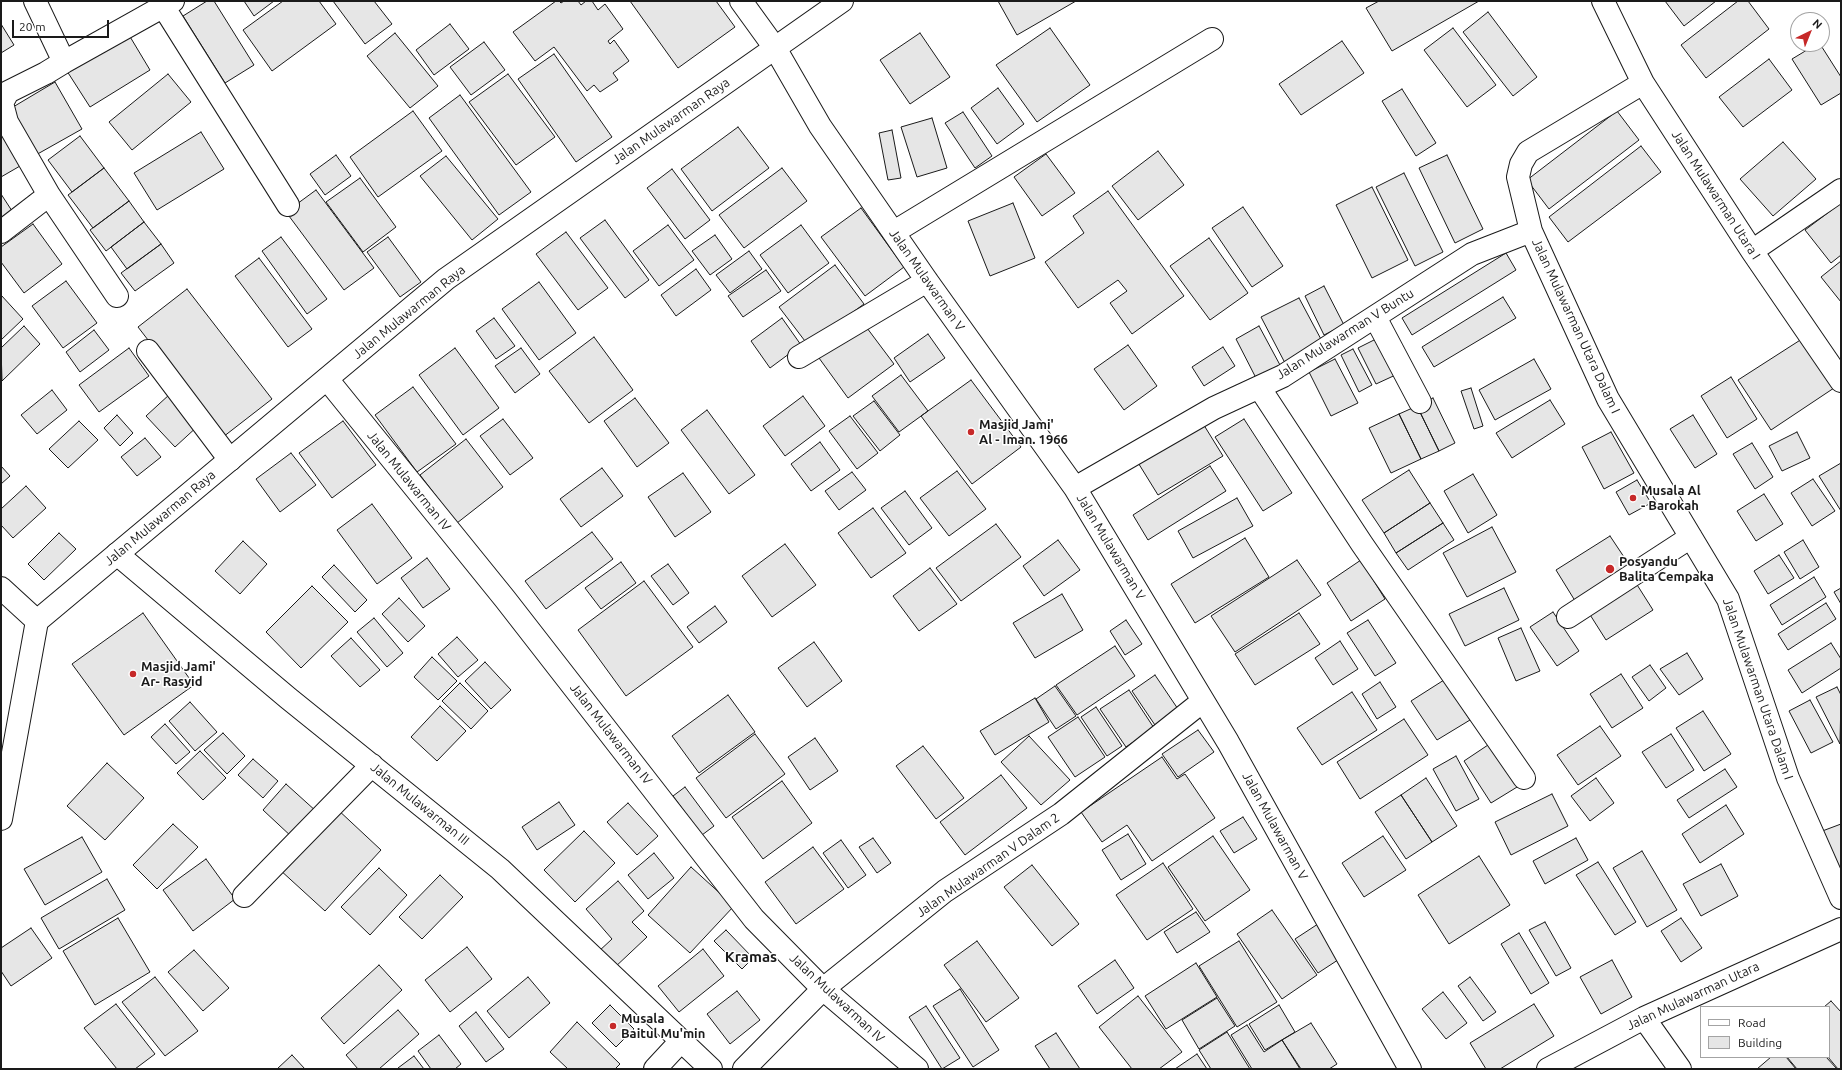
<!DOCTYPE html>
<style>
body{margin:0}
#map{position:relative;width:1842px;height:1070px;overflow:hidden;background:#fff;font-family:Ubuntu,sans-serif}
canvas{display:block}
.frame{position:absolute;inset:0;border:2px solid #1a1a1a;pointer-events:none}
.legend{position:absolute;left:1700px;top:1006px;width:130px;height:52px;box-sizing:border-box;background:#fff;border:1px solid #a3a3a3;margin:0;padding:5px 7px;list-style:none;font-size:12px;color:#1a1a1a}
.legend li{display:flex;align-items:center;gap:8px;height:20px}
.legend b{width:20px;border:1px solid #a3a3a3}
.north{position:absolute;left:1790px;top:12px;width:40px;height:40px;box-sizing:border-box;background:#fff;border:1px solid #a3a3a3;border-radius:50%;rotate:43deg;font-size:11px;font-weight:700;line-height:16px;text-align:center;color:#1a1a1a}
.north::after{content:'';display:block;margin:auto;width:14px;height:18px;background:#c62828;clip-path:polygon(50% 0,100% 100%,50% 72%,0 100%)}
.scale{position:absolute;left:12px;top:20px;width:97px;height:18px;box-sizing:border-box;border:2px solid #1a1a1a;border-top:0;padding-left:5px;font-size:12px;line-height:14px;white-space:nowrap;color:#1a1a1a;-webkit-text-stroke:3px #fff;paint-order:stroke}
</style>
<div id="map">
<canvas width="1842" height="1070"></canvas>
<div class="frame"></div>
<ul class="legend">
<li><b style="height:5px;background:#fff"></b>Road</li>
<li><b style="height:11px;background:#e6e6e6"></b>Building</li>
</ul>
<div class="north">N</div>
<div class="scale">20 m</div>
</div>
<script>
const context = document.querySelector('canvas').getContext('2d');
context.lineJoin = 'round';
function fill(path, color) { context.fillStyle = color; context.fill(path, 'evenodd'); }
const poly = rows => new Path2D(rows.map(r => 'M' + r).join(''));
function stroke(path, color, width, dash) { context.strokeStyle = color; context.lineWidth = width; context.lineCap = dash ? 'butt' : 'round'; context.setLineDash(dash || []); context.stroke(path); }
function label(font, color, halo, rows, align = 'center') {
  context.font = font + ' Ubuntu,sans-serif'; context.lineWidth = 3; context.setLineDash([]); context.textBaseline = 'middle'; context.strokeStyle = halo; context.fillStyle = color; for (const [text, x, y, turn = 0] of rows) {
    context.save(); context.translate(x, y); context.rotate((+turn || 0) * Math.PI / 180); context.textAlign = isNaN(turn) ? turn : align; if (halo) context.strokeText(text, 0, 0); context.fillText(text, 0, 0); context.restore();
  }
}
const building = poly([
 [207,1,214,1,254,65,225,83,183,16,207,1],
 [244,1,274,1,254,16,244,1],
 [283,1,319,1,336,24,272,71,243,30,283,1],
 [333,1,374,1,392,24,365,44,333,1],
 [556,1,559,1,561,3,564,1,578,1,581,5,586,1,592,1,598,10,605,4,623,29,608,41,610,44,614,40,629,61,613,73,618,80,600,92,594,85,587,91,554,47,535,61,513,32,556,1],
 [630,1,716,1,735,27,678,68,630,1],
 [998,1,1076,1,1017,35,998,1],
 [1379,1,1479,1,1392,51,1366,8,1379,1],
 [1665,1,1716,1,1684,26,1665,1],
 [1738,1,1748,1,1769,29,1706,78,1681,45,1738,1],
 [1488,12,1537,77,1513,96,1463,32,1488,12],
 [1,24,14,45,1,53,1,24],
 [450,24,469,49,434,75,416,50,450,24],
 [1050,28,1090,85,1037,122,996,65,1050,28],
 [1453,28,1496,85,1467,107,1424,50,1453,28],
 [126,30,150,70,90,107,65,68,126,30],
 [395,33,438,86,410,108,367,56,395,33],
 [920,33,950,77,910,104,880,60,920,33],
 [1342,41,1364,73,1301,115,1279,84,1342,41],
 [484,42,505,70,471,95,450,67,484,42],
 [1817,44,1820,44,1841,77,1841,93,1821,105,1792,59,1817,44],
 [554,54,612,137,576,162,518,79,554,54],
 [1769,59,1792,90,1743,127,1719,97,1769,59],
 [168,74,191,102,132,150,109,122,168,74],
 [508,74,555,137,516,165,469,102,508,74],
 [55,82,82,129,34,156,8,110,55,82],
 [998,88,1024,124,997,144,971,108,998,88],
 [1402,89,1436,143,1416,156,1382,101,1402,89],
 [460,95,531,192,499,215,429,118,460,95],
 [413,111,442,151,378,197,350,157,413,111],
 [1617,111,1639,140,1549,209,1527,180,1617,111],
 [963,112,992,156,975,168,945,123,963,112],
 [932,118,947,168,917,177,901,127,932,118],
 [738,127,769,168,712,211,681,169,738,127],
 [1,130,20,166,1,177,1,130],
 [892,130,901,178,888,180,879,133,892,130],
 [201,132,224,169,157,210,134,173,201,132],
 [80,136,104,168,72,192,48,160,80,136],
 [1783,142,1816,179,1773,216,1740,179,1783,142],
 [1641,146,1661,172,1568,242,1549,217,1641,146],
 [1158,151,1184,185,1138,220,1112,186,1158,151],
 [1046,154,1075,193,1042,216,1014,177,1046,154],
 [336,155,351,176,325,195,310,174,336,155],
 [1447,155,1483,229,1455,243,1419,168,1447,155],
 [446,156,498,219,472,240,420,176,446,156],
 [104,168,129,201,93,228,68,195,104,168],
 [782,168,807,201,744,248,719,215,782,168],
 [672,169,710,220,685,239,647,188,672,169],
 [1404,173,1443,252,1415,266,1376,187,1404,173],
 [360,178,396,227,363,252,326,202,360,178],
 [1372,187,1408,260,1372,278,1336,205,1372,187],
 [316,190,374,268,344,290,286,212,316,190],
 [1108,191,1184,296,1132,334,1110,303,1127,291,1118,280,1078,308,1045,262,1084,233,1073,216,1108,191],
 [1,194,14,214,1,223,1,194],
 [129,201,144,222,106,251,90,230,129,201],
 [1013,203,1035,258,990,276,968,221,1013,203],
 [1841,203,1841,255,1831,263,1805,230,1841,203],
 [1243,207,1283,266,1252,287,1212,228,1243,207],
 [861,208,904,267,865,296,821,237,861,208],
 [605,220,649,280,625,298,580,238,605,220],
 [144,222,161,244,127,269,111,247,144,222],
 [33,224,62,264,24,293,1,262,1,247,33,224],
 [668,225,694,260,659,286,633,251,668,225],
 [801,225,829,263,788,293,760,255,801,225],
 [566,232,608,288,578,310,536,254,566,232],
 [715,235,732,259,710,275,692,251,715,235],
 [281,237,327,299,307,314,262,251,281,237],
 [388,237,421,282,400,297,367,252,388,237],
 [1209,238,1248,293,1210,320,1170,266,1209,238],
 [161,244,174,263,135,291,121,273,161,244],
 [749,251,762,269,730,293,716,275,749,251],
 [1506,253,1516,270,1412,335,1402,318,1506,253],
 [259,258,312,329,288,347,235,276,259,258],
 [1841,261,1841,302,1821,277,1841,261],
 [835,265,864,304,808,345,779,307,835,265],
 [696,269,711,290,676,316,661,295,696,269],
 [766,270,781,291,743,317,728,296,766,270],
 [66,281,97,323,63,348,32,306,66,281],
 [539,282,576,333,539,360,502,309,539,282],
 [1324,286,1344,325,1324,335,1305,296,1324,286],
 [187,289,272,399,223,437,138,327,187,289],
 [1,295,23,319,1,340,1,295],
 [1503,297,1516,318,1434,367,1422,347,1503,297],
 [1299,298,1323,343,1285,363,1261,317,1299,298],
 [494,318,515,346,496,359,476,331,494,318],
 [782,318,801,345,770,368,751,341,782,318],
 [864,324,894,364,848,398,819,358,864,324],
 [24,326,40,344,2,381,1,348,24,326],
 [1259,326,1280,365,1256,378,1236,339,1259,326],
 [94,330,109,350,80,372,66,352,94,330],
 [928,334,945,358,910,382,894,358,928,334],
 [1384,335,1402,372,1376,384,1358,348,1384,335],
 [594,337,633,390,589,423,549,371,594,337],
 [1805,337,1837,386,1771,430,1738,380,1805,337],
 [1128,345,1157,386,1124,410,1094,369,1128,345],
 [1223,347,1235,366,1204,386,1192,367,1223,347],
 [129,348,149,376,99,412,79,385,129,348],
 [455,348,499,408,463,435,419,375,455,348],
 [521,348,540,374,515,393,495,366,521,348],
 [1353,349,1372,385,1359,392,1341,355,1353,349],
 [1335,359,1358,403,1331,416,1309,372,1335,359],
 [1534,359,1551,389,1495,420,1479,390,1534,359],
 [901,375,928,411,899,432,872,396,901,375],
 [1731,377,1757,419,1727,438,1701,396,1731,377],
 [971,380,1021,447,972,484,921,416,971,380],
 [413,387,456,444,417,472,375,415,413,387],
 [1471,388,1483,426,1474,429,1461,391,1471,388],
 [52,390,67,410,37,434,21,415,52,390],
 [170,394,199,425,175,447,146,416,170,394],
 [803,396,825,426,785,456,763,426,803,396],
 [635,398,669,443,637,467,604,421,635,398],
 [1433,398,1455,443,1439,451,1417,406,1433,398],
 [1550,400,1565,424,1512,458,1496,433,1550,400],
 [874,401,900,435,880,451,853,416,874,401],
 [1417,406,1439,451,1421,459,1399,414,1417,406],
 [707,410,755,475,729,494,681,430,707,410],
 [1399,414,1421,459,1391,473,1369,428,1399,414],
 [117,415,133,433,120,446,104,428,117,415],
 [1693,415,1717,454,1695,468,1670,429,1693,415],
 [850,416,878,453,857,469,829,431,850,416],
 [503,419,533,458,510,475,480,436,503,419],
 [1244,419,1292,493,1263,511,1215,437,1244,419],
 [79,421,98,440,68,468,49,449,79,421],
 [343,421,376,465,332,498,299,453,343,421],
 [1202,422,1223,456,1158,495,1137,461,1202,422],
 [1611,432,1634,473,1604,489,1582,447,1611,432],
 [1797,432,1810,458,1782,471,1769,446,1797,432],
 [145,438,161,457,137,476,121,457,145,438],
 [466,439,503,487,457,523,420,475,466,439],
 [820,442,840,470,811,491,791,464,820,442],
 [1752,443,1773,477,1755,489,1733,454,1752,443],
 [291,453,316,485,280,512,256,479,291,453],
 [1841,463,1841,511,1819,476,1841,463],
 [1,466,10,476,1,484,1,466],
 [1210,466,1226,491,1148,540,1133,515,1210,466],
 [602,468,623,496,581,527,560,499,602,468],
 [1409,470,1430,503,1384,533,1362,500,1409,470],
 [957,471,986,509,949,536,920,498,957,471],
 [852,472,866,490,839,510,825,491,852,472],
 [683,473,711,512,675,537,648,497,683,473],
 [1473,474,1497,515,1468,533,1444,491,1473,474],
 [1813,479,1835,511,1812,526,1791,493,1813,479],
 [1637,480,1651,503,1629,515,1616,492,1637,480],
 [26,486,46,508,13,538,1,525,1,509,26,486],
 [905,491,932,528,909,545,881,508,905,491],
 [1764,494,1783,524,1756,541,1737,511,1764,494],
 [1237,498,1253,526,1193,558,1178,531,1237,498],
 [1430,503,1443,523,1396,553,1384,533,1430,503],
 [372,504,412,558,377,584,337,530,372,504],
 [873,508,906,553,871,578,838,533,873,508],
 [1443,523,1454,540,1408,570,1396,553,1443,523],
 [996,524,1021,557,961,601,936,568,996,524],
 [1492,527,1516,572,1467,597,1443,553,1492,527],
 [592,532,613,559,546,609,525,581,592,532],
 [59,533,76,549,44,580,28,564,59,533],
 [1610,536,1632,569,1577,604,1556,570,1610,536],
 [1245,538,1269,577,1195,623,1171,584,1245,538],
 [1058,540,1080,570,1044,596,1023,566,1058,540],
 [1803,540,1819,567,1800,579,1784,552,1803,540],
 [243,541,267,564,240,594,215,571,243,541],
 [785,544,816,585,772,617,742,576,785,544],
 [1779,555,1794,578,1768,594,1754,571,1779,555],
 [427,558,450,589,423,608,401,578,427,558],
 [1297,560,1321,595,1235,652,1211,616,1297,560],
 [1361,560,1385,599,1351,621,1327,583,1361,560],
 [621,562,636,583,601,609,585,588,621,562],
 [668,564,689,593,673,605,651,576,668,564],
 [334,565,367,600,355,612,322,577,334,565],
 [930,568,957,604,919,631,893,596,930,568],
 [1814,577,1826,597,1782,625,1770,605,1814,577],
 [1634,580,1653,610,1606,640,1587,610,1634,580],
 [644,581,693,647,626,696,578,630,644,581],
 [312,586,348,622,301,668,266,632,312,586],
 [1504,588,1519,620,1465,646,1449,614,1504,588],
 [1841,588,1841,604,1834,592,1841,588],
 [1062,594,1083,630,1035,658,1013,623,1062,594],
 [399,598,425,626,408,642,382,614,399,598],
 [1826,603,1836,619,1788,650,1778,634,1826,603],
 [715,606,727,622,699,643,687,627,715,606],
 [1553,612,1579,651,1557,666,1530,627,1553,612],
 [143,613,194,685,124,735,72,664,143,613],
 [1299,613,1320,644,1255,685,1235,654,1299,613],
 [374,618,403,653,387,667,357,632,374,618],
 [1126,620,1142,644,1125,655,1110,631,1126,620],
 [1368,620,1396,663,1375,676,1347,633,1368,620],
 [1521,628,1540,671,1516,681,1498,638,1521,628],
 [457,637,478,660,458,677,438,654,457,637],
 [351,638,380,670,360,687,331,656,351,638],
 [1340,641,1358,669,1333,685,1315,658,1340,641],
 [814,642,842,681,807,707,778,668,814,642],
 [1831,643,1841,659,1841,668,1802,693,1788,670,1831,643],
 [1115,646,1135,676,1077,715,1056,685,1115,646],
 [1687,653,1703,679,1679,695,1660,669,1687,653],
 [432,657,457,681,438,700,414,677,432,657],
 [485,662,511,690,491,709,465,681,485,662],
 [1650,665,1666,688,1649,701,1632,677,1650,665],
 [1621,674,1643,708,1612,728,1590,694,1621,674],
 [1155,675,1180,712,1157,728,1132,691,1155,675],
 [1444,680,1470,720,1437,740,1411,701,1444,680],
 [1380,682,1396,707,1377,719,1362,694,1380,682],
 [460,683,488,711,471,729,442,701,460,683],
 [1055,686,1076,716,1056,729,1036,699,1055,686],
 [1837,687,1841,695,1840,744,1816,697,1837,687],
 [1129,690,1154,728,1126,747,1100,709,1129,690],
 [1352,692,1377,730,1322,765,1297,728,1352,692],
 [728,695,755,732,699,773,672,736,728,695],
 [1035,698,1049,722,995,755,980,731,1035,698],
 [1810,700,1833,742,1811,753,1789,711,1810,700],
 [190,702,217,732,195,751,169,721,190,702],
 [440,706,466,731,437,761,411,737,440,706],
 [1096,707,1122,746,1107,756,1081,717,1096,707],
 [1703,711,1731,754,1704,771,1676,728,1703,711],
 [1078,717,1105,757,1075,777,1048,737,1078,717],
 [1404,719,1428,755,1360,799,1337,762,1404,719],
 [165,724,190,752,176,764,151,737,165,724],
 [1600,726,1621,756,1578,785,1557,755,1600,726],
 [1198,730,1214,752,1178,777,1162,754,1198,730],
 [223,733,245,756,227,774,204,750,223,733],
 [755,734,785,774,726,818,696,778,755,734],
 [1671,734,1694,770,1666,788,1642,752,1671,734],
 [1029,736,1070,780,1041,805,1001,762,1029,736],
 [815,738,838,771,810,790,788,757,815,738],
 [1494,741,1522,784,1491,803,1464,761,1494,741],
 [923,746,964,798,936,819,896,766,923,746],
 [200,751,226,778,203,800,177,773,200,751],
 [1456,756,1479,799,1456,811,1433,769,1456,756],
 [1162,757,1177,779,1185,774,1215,818,1152,861,1127,825,1102,842,1081,812,1162,757],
 [253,759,278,781,263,798,238,775,253,759],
 [107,763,144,798,105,840,67,806,107,763],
 [1725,769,1737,787,1689,818,1677,800,1725,769],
 [1001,775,1027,808,965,855,940,822,1001,775],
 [1426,778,1457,826,1432,842,1401,795,1426,778],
 [1596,778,1614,803,1590,821,1571,796,1596,778],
 [782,781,812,823,763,859,732,817,782,781],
 [286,784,317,812,293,838,263,810,286,784],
 [685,787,714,826,702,835,673,796,685,787],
 [1552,794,1568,826,1511,855,1495,822,1552,794],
 [1401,795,1432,842,1406,859,1375,812,1401,795],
 [559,802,575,825,537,850,522,827,559,802],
 [628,803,658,836,637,855,607,822,628,803],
 [1726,805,1744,834,1700,863,1682,834,1726,805],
 [336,808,381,850,325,911,279,869,336,808],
 [1243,817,1257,839,1234,853,1220,831,1243,817],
 [173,824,198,847,157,889,133,865,173,824],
 [1841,824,1841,882,1817,833,1841,824],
 [584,831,615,863,575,902,544,870,584,831],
 [1128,834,1146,864,1121,880,1102,850,1128,834],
 [1213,836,1250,890,1205,921,1168,867,1213,836],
 [1383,836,1406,870,1364,897,1342,863,1383,836],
 [82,837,102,872,45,905,24,869,82,837],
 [873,838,891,863,877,873,859,847,873,838],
 [1576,838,1588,860,1545,884,1533,861,1576,838],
 [841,840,866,875,848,888,823,853,841,840],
 [813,847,844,889,796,924,765,882,813,847],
 [1642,851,1677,910,1647,927,1613,868,1642,851],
 [654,853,674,878,648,899,628,875,654,853],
 [1479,856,1510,905,1449,944,1418,895,1479,856],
 [206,859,235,899,193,931,163,890,206,859],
 [1598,862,1636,922,1615,935,1576,875,1598,862],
 [1163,863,1193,909,1147,940,1116,895,1163,863],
 [1721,864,1738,896,1701,916,1683,884,1721,864],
 [1032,865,1079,924,1052,946,1004,887,1032,865],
 [691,867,734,906,690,953,648,915,691,867],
 [379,868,407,895,370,935,341,907,379,868],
 [440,875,463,897,422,939,399,917,440,875],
 [107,879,125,910,59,949,41,918,107,879],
 [618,881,644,911,632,922,647,937,613,969,598,952,612,939,586,909,618,881],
 [1272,910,1317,975,1282,999,1237,934,1272,910],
 [1196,912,1210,932,1177,953,1164,932,1196,912],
 [118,918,150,972,95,1005,63,951,118,918],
 [1681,918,1702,948,1681,962,1661,931,1681,918],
 [1321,922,1344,956,1318,973,1295,939,1321,922],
 [1545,922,1571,968,1556,976,1529,930,1545,922],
 [31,928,52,958,11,986,1,971,1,948,31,928],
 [726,930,753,958,742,969,714,941,726,930],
 [1519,933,1549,983,1531,994,1501,944,1519,933],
 [977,941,1019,998,986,1022,944,965,977,941],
 [1239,941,1277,1002,1237,1027,1199,966,1239,941],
 [467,947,492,979,450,1012,425,980,467,947],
 [703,949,724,976,679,1012,658,986,703,949],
 [194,950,229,988,203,1011,168,972,194,950],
 [1115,960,1134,988,1097,1014,1078,986,1115,960],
 [1612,960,1632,997,1601,1014,1580,977,1612,960],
 [1196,963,1217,997,1166,1029,1145,996,1196,963],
 [379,965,402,990,344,1044,321,1018,379,965],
 [155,977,198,1031,165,1056,122,1002,155,977],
 [528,977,550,1003,509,1038,487,1011,528,977],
 [1470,977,1496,1012,1483,1021,1458,986,1470,977],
 [960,989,999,1050,973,1067,933,1006,960,989],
 [737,991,760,1020,730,1044,707,1014,737,991],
 [1443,992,1467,1023,1446,1039,1422,1009,1443,992],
 [1138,996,1182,1052,1159,1069,1132,1069,1099,1027,1138,996],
 [1217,998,1235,1026,1199,1049,1182,1020,1217,998],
 [1831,1001,1841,1012,1841,1069,1838,1069,1828,1057,1829,1007,1824,1007,1831,1001],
 [116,1004,155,1054,135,1069,117,1069,84,1028,116,1004],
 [1534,1004,1554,1036,1500,1069,1486,1069,1470,1043,1534,1004],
 [610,1005,634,1029,616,1047,592,1023,610,1005],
 [1279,1005,1295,1032,1265,1050,1249,1024,1279,1005],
 [926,1006,960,1058,942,1069,909,1017,926,1006],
 [398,1010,419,1034,379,1069,358,1069,346,1055,398,1010],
 [476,1012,504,1049,486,1062,459,1026,476,1012],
 [577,1022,620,1064,615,1069,568,1069,550,1052,577,1022],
 [1311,1023,1337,1064,1329,1069,1301,1069,1282,1040,1311,1023],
 [1247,1025,1264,1052,1282,1040,1300,1069,1252,1069,1231,1035,1247,1025],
 [1227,1032,1250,1069,1211,1069,1199,1050,1227,1032],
 [1056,1033,1080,1069,1050,1069,1035,1046,1056,1033],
 [439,1035,461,1064,455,1069,431,1069,418,1051,439,1035],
 [1197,1054,1207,1069,1175,1069,1197,1054],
 [292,1055,305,1069,277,1069,292,1055],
 [414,1056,424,1069,399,1069,398,1068,414,1056],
 [1771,1057,1786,1057,1796,1069,1757,1069,1771,1057],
 [1787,1057,1826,1057,1837,1069,1797,1069,1787,1057]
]);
fill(building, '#e6e6e6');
stroke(building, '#1a1a1a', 1);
const street = poly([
 [35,1,64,62,173,1],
 [741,1,775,48,820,126,927,281,1075,488,1228,742,1410,1069],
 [1603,1,1643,83,1752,251,1841,381],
 [163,6,288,205],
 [1643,83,1528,152,1521,164,1518,177,1531,231,1608,399,1728,599,1788,778,1841,898],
 [49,195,117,296],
 [1,232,49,195,7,122,2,103,8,92,46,73,64,62],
 [894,232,1212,39],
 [1752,251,1841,190],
 [1375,317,1420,402],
 [148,351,230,460],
 [799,357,927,281],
 [327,379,505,599,754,919,823,989,917,1069],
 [1259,387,1362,544,1524,778],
 [1075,488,1214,408,1283,376,1472,254,1531,231],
 [117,554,288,698,500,869,711,1069],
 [1568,617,1691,537],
 [244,896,372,765],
 [1644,1018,1680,1069],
 [655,1069,681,1041],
 [744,1069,823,989,945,891,1061,814,1203,701],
 [1548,1069,1644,1018,1841,929]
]);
const secondary = poly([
 [1,588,37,621,446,279,842,1],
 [1,819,37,621]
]);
stroke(street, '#1a1a1a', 24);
stroke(secondary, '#1a1a1a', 24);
stroke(street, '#fff', 22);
stroke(secondary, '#fff', 22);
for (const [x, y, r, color] of [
 [971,432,4,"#c62828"],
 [1633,498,4,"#c62828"],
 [1610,569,5,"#c62828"],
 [133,674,4,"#c62828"],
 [613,1026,4,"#c62828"]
]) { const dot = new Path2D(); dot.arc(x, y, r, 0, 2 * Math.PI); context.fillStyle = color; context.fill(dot); stroke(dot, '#fff', 1.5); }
label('13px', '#1a1a1a', '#fff', [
 ["Jalan Mulawarman Raya",671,121,-35],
 ["Jalan Mulawarman Utara I",1716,195,57],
 ["Jalan Mulawarman V",927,280,55],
 ["Jalan Mulawarman Raya",409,312,-39],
 ["Jalan Mulawarman Utara Dalam I",1576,326,65],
 ["Jalan Mulawarman V Buntu",1345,334,-32],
 ["Jalan Mulawarman IV",409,481,51],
 ["Jalan Mulawarman Raya",160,518,-40],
 ["Jalan Mulawarman V",1111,547,59],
 ["Jalan Mulawarman Utara Dalam I",1758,689,71],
 ["Jalan Mulawarman IV",611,734,52],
 ["Jalan Mulawarman III",420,804,39],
 ["Jalan Mulawarman V",1275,826,61],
 ["Jalan Mulawarman V Dalam 2",988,865,-35],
 ["Jalan Mulawarman Utara",1693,996,-25],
 ["Jalan Mulawarman IV",837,998,43]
]);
label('bold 13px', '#1a1a1a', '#fff', [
 ["Masjid Jami'",979,425],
 ["Al - Iman. 1966",979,440],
 ["Musala Al",1641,491],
 ["- Barokah",1641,506],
 ["Posyandu",1619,562],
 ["Balita Cempaka",1619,577],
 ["Masjid Jami'",141,667],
 ["Ar- Rasyid",141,682],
 ["Musala",621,1019],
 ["Baitul Mu'min",621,1034]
], 'left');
label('bold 15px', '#1a1a1a', '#fff', [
 ["Kramas",751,957]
]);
</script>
